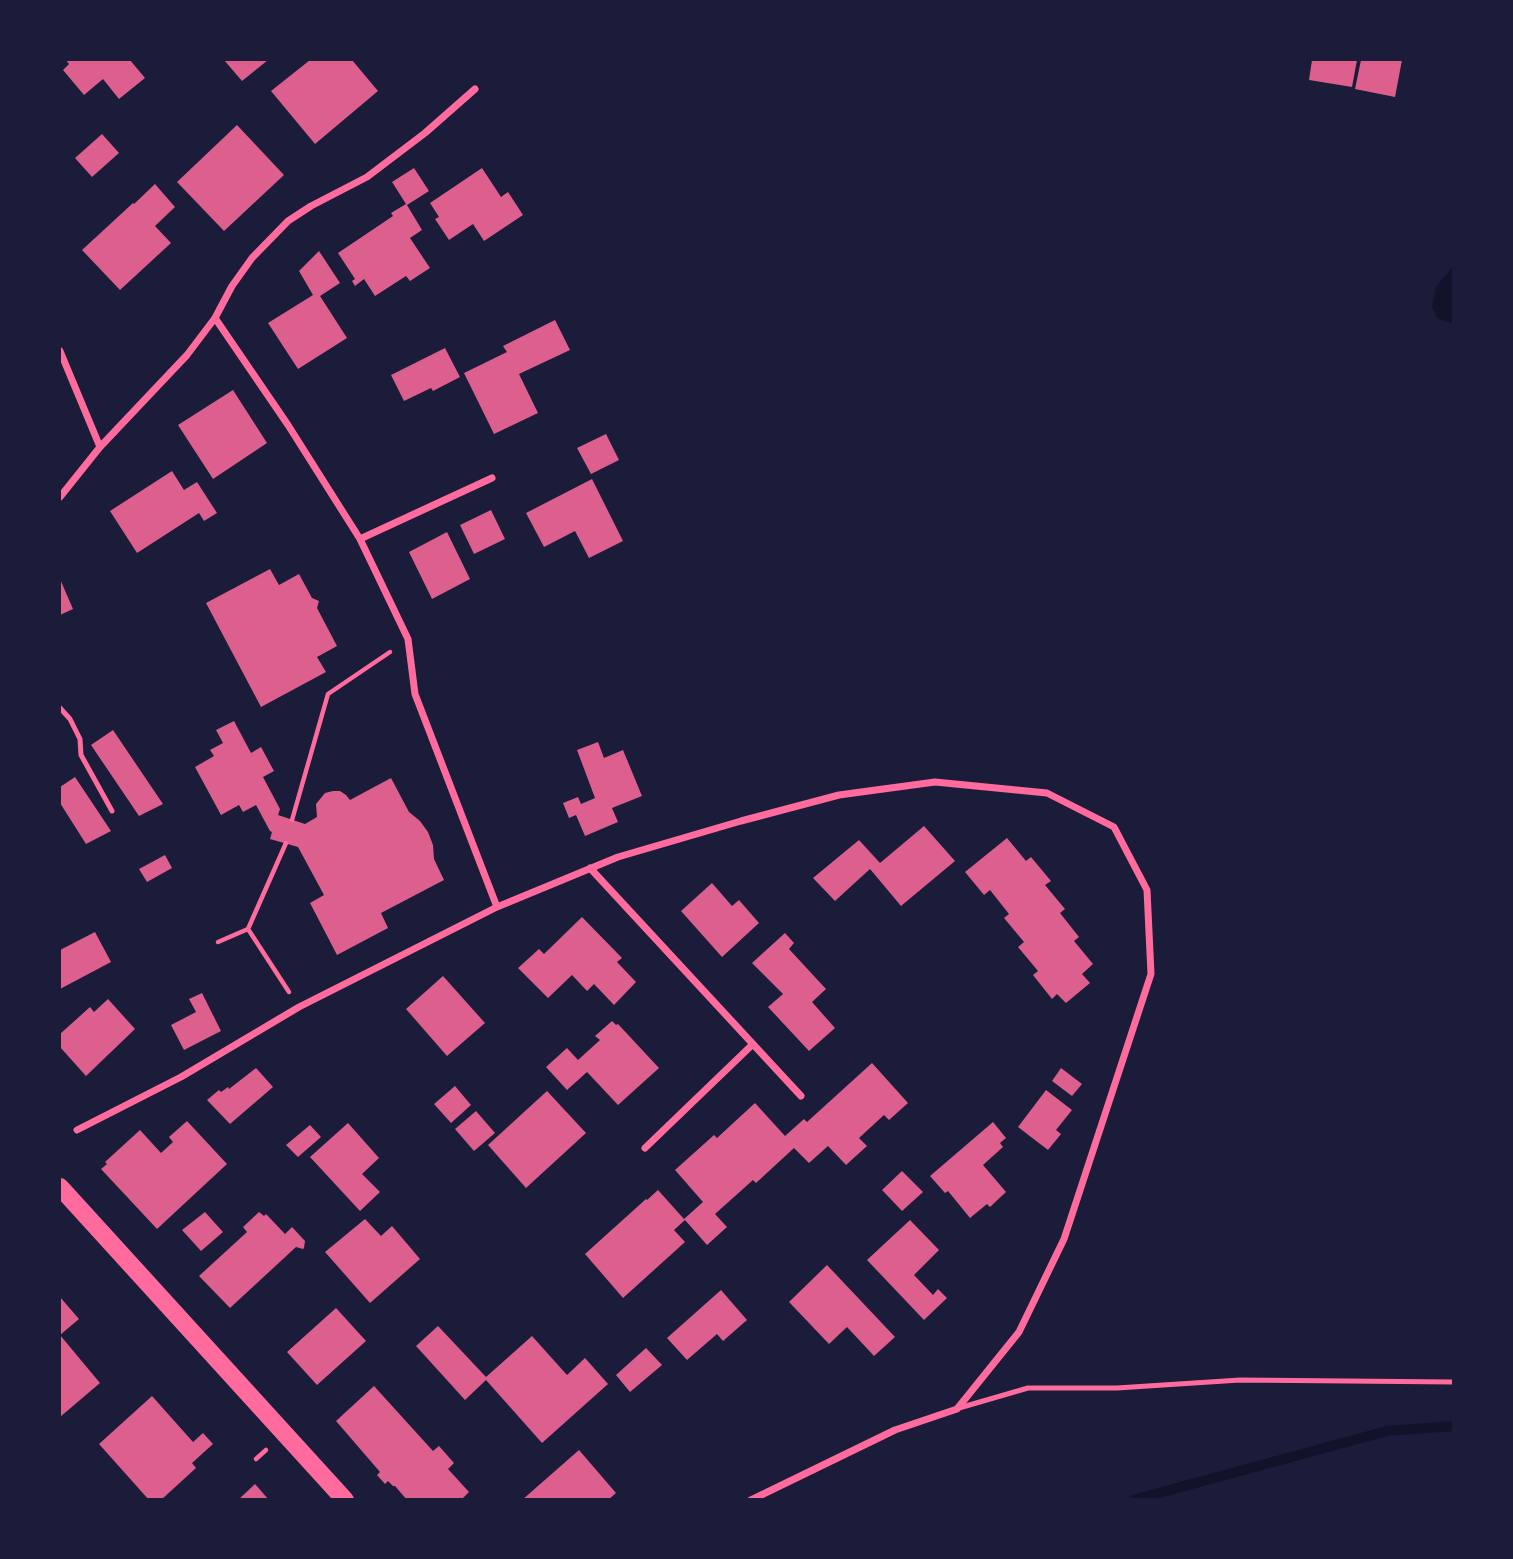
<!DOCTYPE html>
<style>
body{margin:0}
#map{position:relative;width:1513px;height:1559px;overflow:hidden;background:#1b1b3a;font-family:Lato,sans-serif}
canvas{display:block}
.frame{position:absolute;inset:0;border:61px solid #1b1b3a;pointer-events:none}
</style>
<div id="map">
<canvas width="1513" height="1559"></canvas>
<div class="frame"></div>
</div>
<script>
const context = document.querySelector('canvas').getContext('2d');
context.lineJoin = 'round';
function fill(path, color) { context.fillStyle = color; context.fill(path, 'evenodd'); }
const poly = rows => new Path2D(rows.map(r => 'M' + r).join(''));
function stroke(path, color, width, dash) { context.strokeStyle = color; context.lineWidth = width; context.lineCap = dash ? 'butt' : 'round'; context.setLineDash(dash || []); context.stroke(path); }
fill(poly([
 [1453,266,1453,324,1437,318,1432,307,1436,287]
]), '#12122b');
stroke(poly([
 [1133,1500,1387,1431,1454,1426]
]), '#12122b', 10);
fill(poly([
 [66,60,130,60,145,78,119,99,103,79,84,95,63,70,69,64],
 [224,60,268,60,242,81],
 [310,60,352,60,378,91,315,144,271,91],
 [1312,60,1357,60,1352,87,1309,80],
 [1361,60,1402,60,1395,97,1355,89],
 [237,125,284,175,224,231,177,182],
 [102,134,119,153,92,177,75,158],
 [414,168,429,191,407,205,422,230,410,238,430,268,410,281,406,276,375,296,364,279,355,286,352,281,355,279,338,253,393,216,391,213,406,204,392,182],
 [482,168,501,197,508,192,523,215,484,241,473,224,449,240,435,219,439,217,430,203],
 [155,184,175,207,155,226,171,243,120,290,82,250,133,203,134,204],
 [319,251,340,283,320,296,347,338,298,369,268,323,313,295,299,271],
 [555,320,570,350,519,374,538,413,494,434,464,373,507,352,503,346],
 [445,348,460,377,433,391,431,388,404,401,391,375],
 [233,390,267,443,213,479,178,425],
 [606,434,619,460,591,474,577,448],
 [172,471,184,490,197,482,217,513,204,521,199,513,137,553,110,511],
 [592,479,623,541,589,558,575,531,544,547,526,513],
 [491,510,505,539,474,554,460,525],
 [447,532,470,579,432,599,409,552],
 [270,569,279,585,299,574,312,598,319,601,317,608,337,646,317,657,326,672,261,707,206,603],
 [60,579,73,609,60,615],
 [234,721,251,753,261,747,274,771,263,777,280,809,278,815,305,824,317,817,316,804,325,793,333,791,340,791,346,795,350,800,391,778,409,812,420,821,428,832,433,845,434,859,444,880,381,913,388,928,337,955,310,903,324,895,298,847,270,839,272,832,270,831,256,805,243,812,239,805,221,815,195,767,214,756,210,750,223,743,216,730],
 [113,730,163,804,139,816,91,745],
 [598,742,604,758,623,750,642,796,612,808,618,822,585,836,576,815,569,818,563,803,578,797,581,804,595,798,577,750],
 [75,777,111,831,86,844,60,803,60,787],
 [924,826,955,861,901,906,870,869,835,901,813,878,859,840,880,863],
 [1007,838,1026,861,1031,857,1051,881,1045,885,1065,909,1060,913,1079,937,1074,941,1093,964,1082,974,1090,983,1066,1003,1057,994,1052,999,1033,975,1038,971,1018,947,1024,942,1004,918,1009,914,990,890,984,895,965,872],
 [165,855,172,868,147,882,139,869],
 [712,883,732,906,739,900,759,923,722,957,681,911],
 [582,917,622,958,617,962,636,982,614,1005,594,984,587,991,572,975,548,998,518,968,539,949,544,954],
 [95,932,111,962,60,989,60,950],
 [785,933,794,943,789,949,826,989,812,1002,835,1028,809,1051,768,1007,783,994,752,963],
 [443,976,485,1023,447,1056,406,1009],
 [202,993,221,1031,184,1050,171,1025,196,1012,189,999],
 [108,999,135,1029,86,1076,60,1047,60,1034,90,1007,94,1012],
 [612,1021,616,1025,618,1024,659,1068,618,1105,587,1072,567,1090,546,1067,567,1048,578,1060,600,1040,595,1036],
 [872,1063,908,1103,889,1120,884,1115,859,1138,867,1146,846,1165,828,1146,809,1163,794,1148,756,1183,753,1180,715,1214,727,1227,707,1245,685,1220,674,1230,685,1242,623,1298,585,1254,646,1199,647,1200,658,1190,684,1219,703,1202,675,1170,714,1135,717,1138,755,1103,785,1136,804,1119,807,1122],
 [256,1068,273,1087,230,1124,207,1100,219,1090,221,1092,228,1087,229,1089],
 [1061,1068,1082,1084,1072,1096,1052,1081],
 [455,1086,471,1105,451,1123,434,1104],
 [1046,1090,1072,1110,1056,1130,1061,1134,1048,1150,1018,1127],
 [547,1091,586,1133,526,1188,488,1145],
 [476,1111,495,1133,474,1151,455,1129],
 [187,1121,227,1164,157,1229,101,1169,107,1164,105,1162,140,1130,161,1153,173,1142,169,1137],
 [993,1122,1006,1138,1000,1143,1003,1147,983,1165,1006,1192,990,1207,987,1204,970,1218,948,1191,945,1193,930,1176],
 [348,1123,379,1158,362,1174,380,1192,360,1211,310,1157],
 [310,1125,321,1137,298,1157,286,1145],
 [902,1171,923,1192,902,1211,882,1190],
 [205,1212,223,1232,201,1251,182,1230],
 [259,1212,264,1216,266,1214,285,1234,292,1227,305,1241,304,1248,303,1249,296,1247,230,1308,199,1276,247,1232,243,1227],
 [365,1219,381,1236,392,1226,420,1259,370,1303,325,1252],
 [910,1220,939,1250,914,1275,933,1295,938,1289,947,1298,924,1320,867,1260],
 [827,1265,895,1337,874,1356,847,1327,829,1344,789,1302],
 [721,1290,747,1320,723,1341,717,1334,687,1360,667,1338],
 [60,1297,79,1319,60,1335],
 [336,1308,366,1341,317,1385,287,1352],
 [438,1326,486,1377,532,1336,567,1375,585,1358,608,1384,542,1443,486,1380,465,1400,416,1346],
 [60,1335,100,1383,60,1417],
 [646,1348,662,1365,630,1392,616,1375],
 [374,1386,433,1451,439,1446,454,1463,448,1469,469,1492,461,1500,407,1500,395,1486,393,1486,388,1481,385,1484,377,1475,380,1472,336,1421],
 [152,1396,193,1442,203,1433,213,1444,192,1463,196,1468,161,1500,149,1500,99,1444],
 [579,1450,616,1493,608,1500,522,1500],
 [255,1484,269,1500,238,1500]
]), '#dd5f8e');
stroke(poly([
 [292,820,328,694,390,652],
 [286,843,248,929,289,992],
 [218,942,248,929],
 [256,1459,266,1450]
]), '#ff6b9d', 4.5);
stroke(poly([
 [60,708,70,719,80,739,81,755,112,811],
 [959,1408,1028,1388,1117,1388,1240,1380,1454,1382]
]), '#ff6b9d', 5);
stroke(poly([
 [215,318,288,425,360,539,408,639,415,694,497,907],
 [60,351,100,447],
 [60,497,100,447,187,355,215,318,232,286,252,258,288,221,311,206,367,177,425,133,475,89],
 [360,539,492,478],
 [590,868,801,1096],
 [77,1130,181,1077,299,1007,497,907,618,857,741,821,839,795,935,782,1047,793,1114,827,1147,890,1151,974,1064,1239,1019,1332,957,1409,895,1430,751,1500],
 [645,1148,753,1044]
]), '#ff6b9d', 7);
stroke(poly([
 [60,1187,345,1500]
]), '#ff6b9d', 18);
</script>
